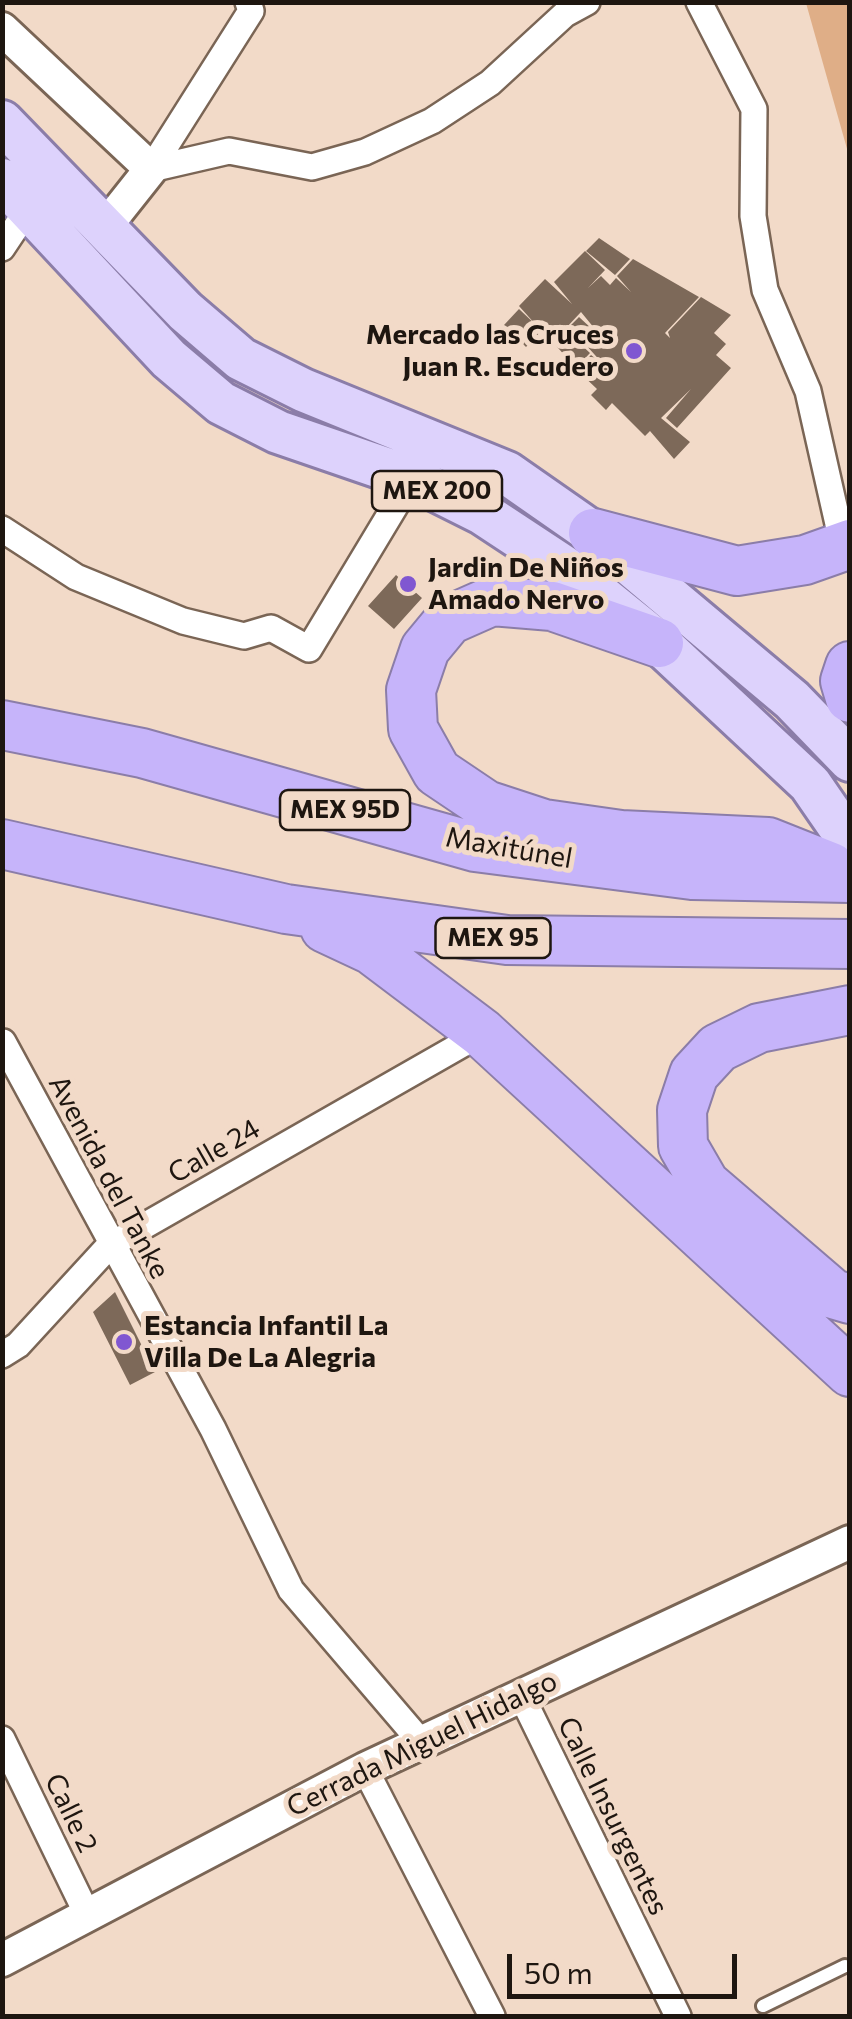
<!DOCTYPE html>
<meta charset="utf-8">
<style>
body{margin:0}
#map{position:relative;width:852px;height:2019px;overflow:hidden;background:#f2dac8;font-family:Commissioner,sans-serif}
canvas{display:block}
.frame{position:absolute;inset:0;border:5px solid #1e1610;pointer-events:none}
.scale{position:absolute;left:507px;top:1954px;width:230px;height:45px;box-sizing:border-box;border:5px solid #1e1610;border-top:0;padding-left:12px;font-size:30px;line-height:35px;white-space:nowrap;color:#1e1610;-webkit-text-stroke:8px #f2dac8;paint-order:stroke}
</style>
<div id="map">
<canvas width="852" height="2019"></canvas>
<div class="frame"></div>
<div class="scale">50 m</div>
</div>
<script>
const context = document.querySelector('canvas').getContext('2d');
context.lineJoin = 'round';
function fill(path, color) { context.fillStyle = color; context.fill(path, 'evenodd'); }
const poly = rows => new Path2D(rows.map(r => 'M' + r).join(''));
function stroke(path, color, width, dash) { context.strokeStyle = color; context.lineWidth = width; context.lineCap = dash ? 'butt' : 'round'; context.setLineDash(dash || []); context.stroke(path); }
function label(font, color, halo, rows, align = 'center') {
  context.font = font + ' Commissioner,sans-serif'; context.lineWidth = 10; context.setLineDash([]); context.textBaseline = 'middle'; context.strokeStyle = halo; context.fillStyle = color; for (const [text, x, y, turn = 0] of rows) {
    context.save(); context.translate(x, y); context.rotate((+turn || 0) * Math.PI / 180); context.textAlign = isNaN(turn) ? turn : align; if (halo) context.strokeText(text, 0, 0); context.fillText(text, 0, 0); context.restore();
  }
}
fill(poly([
 [806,3,849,3,849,156]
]), '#dfae87');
fill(poly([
 [599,238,630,259,615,275,586,251],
 [585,251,605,270,588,288,601,276,610,285,616,278,631,292,617,276,633,259,699,297,665,333,670,338,668,332,701,297,731,315,714,333,726,344,716,355,731,368,677,428,666,418,691,389,661,418,690,442,674,459,650,431,645,436,612,403,606,410,591,395,597,389,577,370,591,355,604,365,585,344,599,334,581,312,566,328,559,324,590,353,576,368,542,330,526,347,504,325,519,309,536,325,519,306,545,279,572,304,554,282],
 [579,317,592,329,582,341,568,328],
 [396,575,422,598,394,629,368,606],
 [115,1292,155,1372,130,1385,93,1312]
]), '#7d6959');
const service = poly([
 [763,2006,845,1966]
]);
const minor = poly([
 [699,2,754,109,753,216,765,290,808,391,843,546],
 [151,169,229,151,312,167,365,152,432,121,490,83,565,14,587,2],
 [151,169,251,11,248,2],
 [2,248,28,209],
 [2,529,76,577,183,621,244,636,271,628,309,649,412,478],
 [3,1042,213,1429,291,1590,421,1742],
 [2,1355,18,1345,109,1246,482,1033],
 [521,1695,678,2016],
 [2,1739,86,1912],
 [365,1769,492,2016]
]);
const tertiary = poly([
 [2,29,151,169,105,227],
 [2,1960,365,1769,850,1542]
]);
const primary = poly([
 [2,122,185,311,241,359,303,390,507,473,593,533,792,700,850,760],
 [2,180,169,359,221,403,278,432,412,478,482,513,570,571,659,643,810,784,850,842]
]);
const motorway = poly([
 [593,533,737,571,805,560,850,544],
 [659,643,552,606,492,601,449,620,425,649,411,690,413,729,437,772,486,805,544,824,621,835,768,842,831,867],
 [850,666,845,681,850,698],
 [2,725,142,753,475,847,692,875,850,878],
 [2,844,286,909,507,940,850,944],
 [325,928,372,950,482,1033,850,1372],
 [850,1010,759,1028,718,1048,694,1074,682,1110,683,1146,705,1184,833,1294,850,1299]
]);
stroke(service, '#7a6555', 18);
stroke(minor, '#7a6555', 30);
stroke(tertiary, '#7a6555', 38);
stroke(primary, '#8b7da8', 48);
stroke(motorway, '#8b7da8', 52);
stroke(service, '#fff', 12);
stroke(minor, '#fff', 25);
stroke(tertiary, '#fff', 32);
stroke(primary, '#ddd2fc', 42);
stroke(motorway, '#c6b4fa', 48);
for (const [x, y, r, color] of [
 [634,351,10,"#8057d1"],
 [408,584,10,"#8057d1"],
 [124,1342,10,"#8057d1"]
]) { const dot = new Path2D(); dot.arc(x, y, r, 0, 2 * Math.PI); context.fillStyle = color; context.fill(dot); stroke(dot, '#f2dac8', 4); }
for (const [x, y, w] of [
 [437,491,130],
 [345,810,130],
 [493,938,115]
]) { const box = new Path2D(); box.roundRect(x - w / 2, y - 20, w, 40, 8); context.fillStyle = '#f2dac8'; context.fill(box); stroke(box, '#1e1610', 2.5); }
label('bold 25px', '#1e1610', null, [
 ["MEX 200",437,491],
 ["MEX 95D",345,810],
 ["MEX 95",493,938]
]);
label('bold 28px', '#1e1610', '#f2dac8', [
 ["Mercado las Cruces",614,335,"right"],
 ["Juan R. Escudero",614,367,"right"],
 ["Jardin De Niños",428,568],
 ["Amado Nervo",428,600],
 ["Estancia Infantil La",144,1326],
 ["Villa De La Alegria",144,1358]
], 'left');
label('28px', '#1e1610', '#f2dac8', [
 ["Maxitúnel",509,848,10],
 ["Calle 24",214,1151,-30],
 ["Avenida del Tanke",109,1177,62],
 ["Cerrada Miguel Hidalgo",422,1744,-26],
 ["Calle 2",71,1813,64],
 ["Calle Insurgentes",613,1816,64]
]);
</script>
